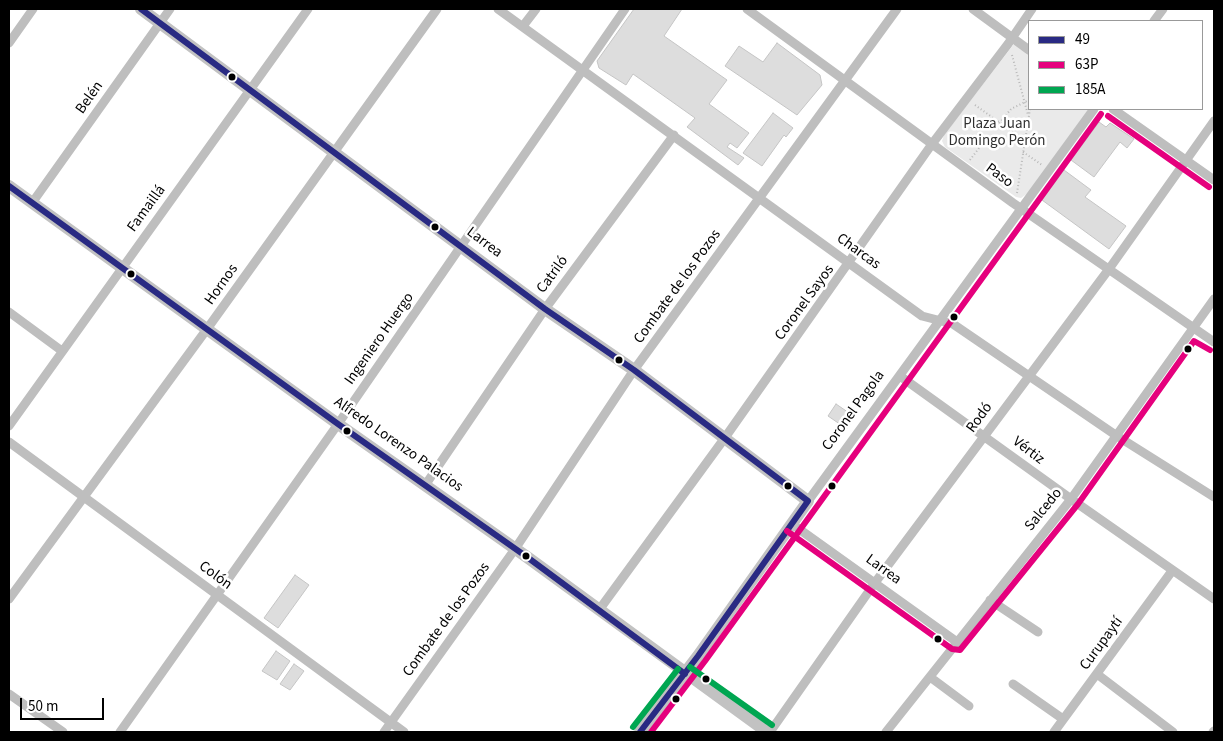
<!DOCTYPE html>
<meta charset="utf-8">
<style>
body{margin:0}
#map{position:relative;width:1223px;height:741px;overflow:hidden;background:#fff;font-family:"Source Sans 3",sans-serif}
canvas{display:block}
.frame{position:absolute;inset:0;border:10px solid #000;pointer-events:none}
.legend{position:absolute;left:1028px;top:20px;width:175px;height:90px;box-sizing:border-box;background:#fff;border:1px solid #999;margin:0;padding:6px 9px;list-style:none;font-size:15px;color:#000}
.legend li{display:flex;align-items:center;gap:10px;height:25px}
.legend b{width:25px;border:1px solid #999}
.scale{position:absolute;left:20px;top:698px;width:84px;height:22px;box-sizing:border-box;border:2px solid #000;border-top:0;padding-left:6px;font-size:15px;line-height:18px;white-space:nowrap;color:#000;-webkit-text-stroke:4px #fff;paint-order:stroke}
</style>
<div id="map">
<canvas width="1223" height="741"></canvas>
<div class="frame"></div>
<ul class="legend">
<li><b style="height:6px;background:#292a83"></b>49</li>
<li><b style="height:6px;background:#e5007d"></b>63P</li>
<li><b style="height:6px;background:#00a651"></b>185A</li>
</ul>
<div class="scale">50 m</div>
</div>
<script>
const context = document.querySelector('canvas').getContext('2d');
context.lineJoin = 'round';
function fill(path, color) { context.fillStyle = color; context.fill(path, 'evenodd'); }
const poly = rows => new Path2D(rows.map(r => 'M' + r).join(''));
function stroke(path, color, width, dash) { context.strokeStyle = color; context.lineWidth = width; context.lineCap = dash ? 'butt' : 'round'; context.setLineDash(dash || []); context.stroke(path); }
function label(font, color, halo, rows, align = 'center') {
  context.font = font + ' "Source Sans 3",sans-serif'; context.lineWidth = 5; context.setLineDash([]); context.textBaseline = 'middle'; context.strokeStyle = halo; context.fillStyle = color; for (const [text, x, y, turn = 0] of rows) {
    context.save(); context.translate(x, y); context.rotate((+turn || 0) * Math.PI / 180); context.textAlign = isNaN(turn) ? turn : align; if (halo) context.strokeText(text, 0, 0); context.fillText(text, 0, 0); context.restore();
  }
}
fill(poly([
 [1014,44,1029,53,1029,109,1089,109,1028,193,1021,198,1016,197,945,147,942,141,944,135]
]), '#eaeaea');
const building = poly([
 [634,9,682,9,664,36,727,80,709,104,749,133,737,148,730,143,727,147,744,158,738,165,687,127,695,118,633,74,626,85,599,68,597,61,634,9],
 [777,43,820,75,822,85,797,115,725,66,739,46,763,62,777,43],
 [773,113,793,128,786,137,784,135,762,166,743,153,773,113],
 [1099,122,1106,127,1110,123,1134,139,1127,148,1120,142,1094,177,1071,160,1099,122],
 [1064,170,1091,190,1085,197,1126,226,1109,249,1042,200,1064,170],
 [836,404,855,417,847,429,828,416,836,404],
 [295,575,309,585,278,628,264,618,295,575],
 [276,651,290,661,277,680,262,671,276,651],
 [294,664,304,671,290,690,280,684,294,664]
]);
fill(building, '#ddd');
stroke(building, '#c5c5c5', 1);
stroke(poly([
 [1012,55,1028,115],
 [975,105,1024,140],
 [997,126,1011,109,1029,100],
 [1023,152,1042,165],
 [970,160,979,148],
 [1017,193,1030,109]
]), '#b8b8b8', 2, [1, 2.5]);
stroke(poly([
 [498,9,922,316,953,324,1117,436,1214,497],
 [747,9,1013,203,1214,342],
 [973,9,1029,50],
 [1154,21,1163,9],
 [523,26,536,9],
 [9,43,33,9],
 [1113,109,1214,180],
 [32,203,170,9],
 [9,312,62,351],
 [900,376,1071,499,1214,599],
 [9,426,308,9],
 [9,442,404,732],
 [426,484,545,309,674,135],
 [808,501,1094,109],
 [792,524,957,642],
 [9,599,207,329,437,9],
 [990,600,1038,632],
 [599,610,724,439,932,144,1008,44,1032,9],
 [1097,674,1173,732],
 [930,677,969,706],
 [1013,684,1063,719],
 [9,694,63,732],
 [120,732,338,424,625,9],
 [384,732,515,549,634,370,897,9],
 [770,732,874,584,1109,269,1214,121],
 [886,732,1071,499,1214,299],
 [1054,732,1172,571],
 [1213,732,1214,731]
]), '#bebebe', 9);
stroke(poly([
 [141,9,545,309,634,370,808,501,698,656,640,732],
 [9,186,338,424,527,557,767,732]
]), '#c2c2c2', 12);
stroke(poly([
 [141,9,545,309,634,370,808,501,698,656,640,732],
 [9,186,338,424,527,557,685,674]
]), '#292a83', 6);
stroke(poly([
 [1108,116,1209,187],
 [787,531,952,649,960,650,1078,504,1194,341,1210,350],
 [651,732,705,661,1101,114]
]), '#e5007d', 6);
stroke(poly([
 [690,667,772,725],
 [633,727,678,669]
]), '#00a651', 6);
for (const [x, y, r, color] of [
 [232,77,4.5,"#000"],
 [435,227,4.5,"#000"],
 [131,274,4.5,"#000"],
 [954,317,4.5,"#000"],
 [1188,349,4.5,"#000"],
 [619,360,4.5,"#000"],
 [347,431,4.5,"#000"],
 [788,486,4.5,"#000"],
 [832,486,4.5,"#000"],
 [526,556,4.5,"#000"],
 [938,639,4.5,"#000"],
 [706,679,4.5,"#000"],
 [676,699,4.5,"#000"]
]) { const dot = new Path2D(); dot.arc(x, y, r, 0, 2 * Math.PI); context.fillStyle = color; context.fill(dot); stroke(dot, '#fff', 2); }
label('15px', '#000', '#fff', [
 ["Belén",90,98,-55],
 ["Paso",999,176,36],
 ["Famaillá",147,209,-54],
 ["Larrea",484,243,37],
 ["Charcas",858,252,36],
 ["Catriló",553,275,-54],
 ["Hornos",222,285,-55],
 ["Combate de los Pozos",678,287,-54],
 ["Coronel Sayos",805,303,-54],
 ["Ingeniero Huergo",380,339,-55],
 ["Coronel Pagola",854,411,-54],
 ["Rodó",980,418,-54],
 ["Alfredo Lorenzo Palacios",398,445,35],
 ["Vértiz",1028,451,37],
 ["Salcedo",1044,510,-51],
 ["Larrea",883,570,36],
 ["Colón",215,576,36],
 ["Combate de los Pozos",447,620,-54],
 ["Curupaytí",1102,644,-54]
]);
label('15px', '#303030', '#fff', [
 ["Plaza Juan",997,125],
 ["Domingo Perón",997,142]
]);
</script>
